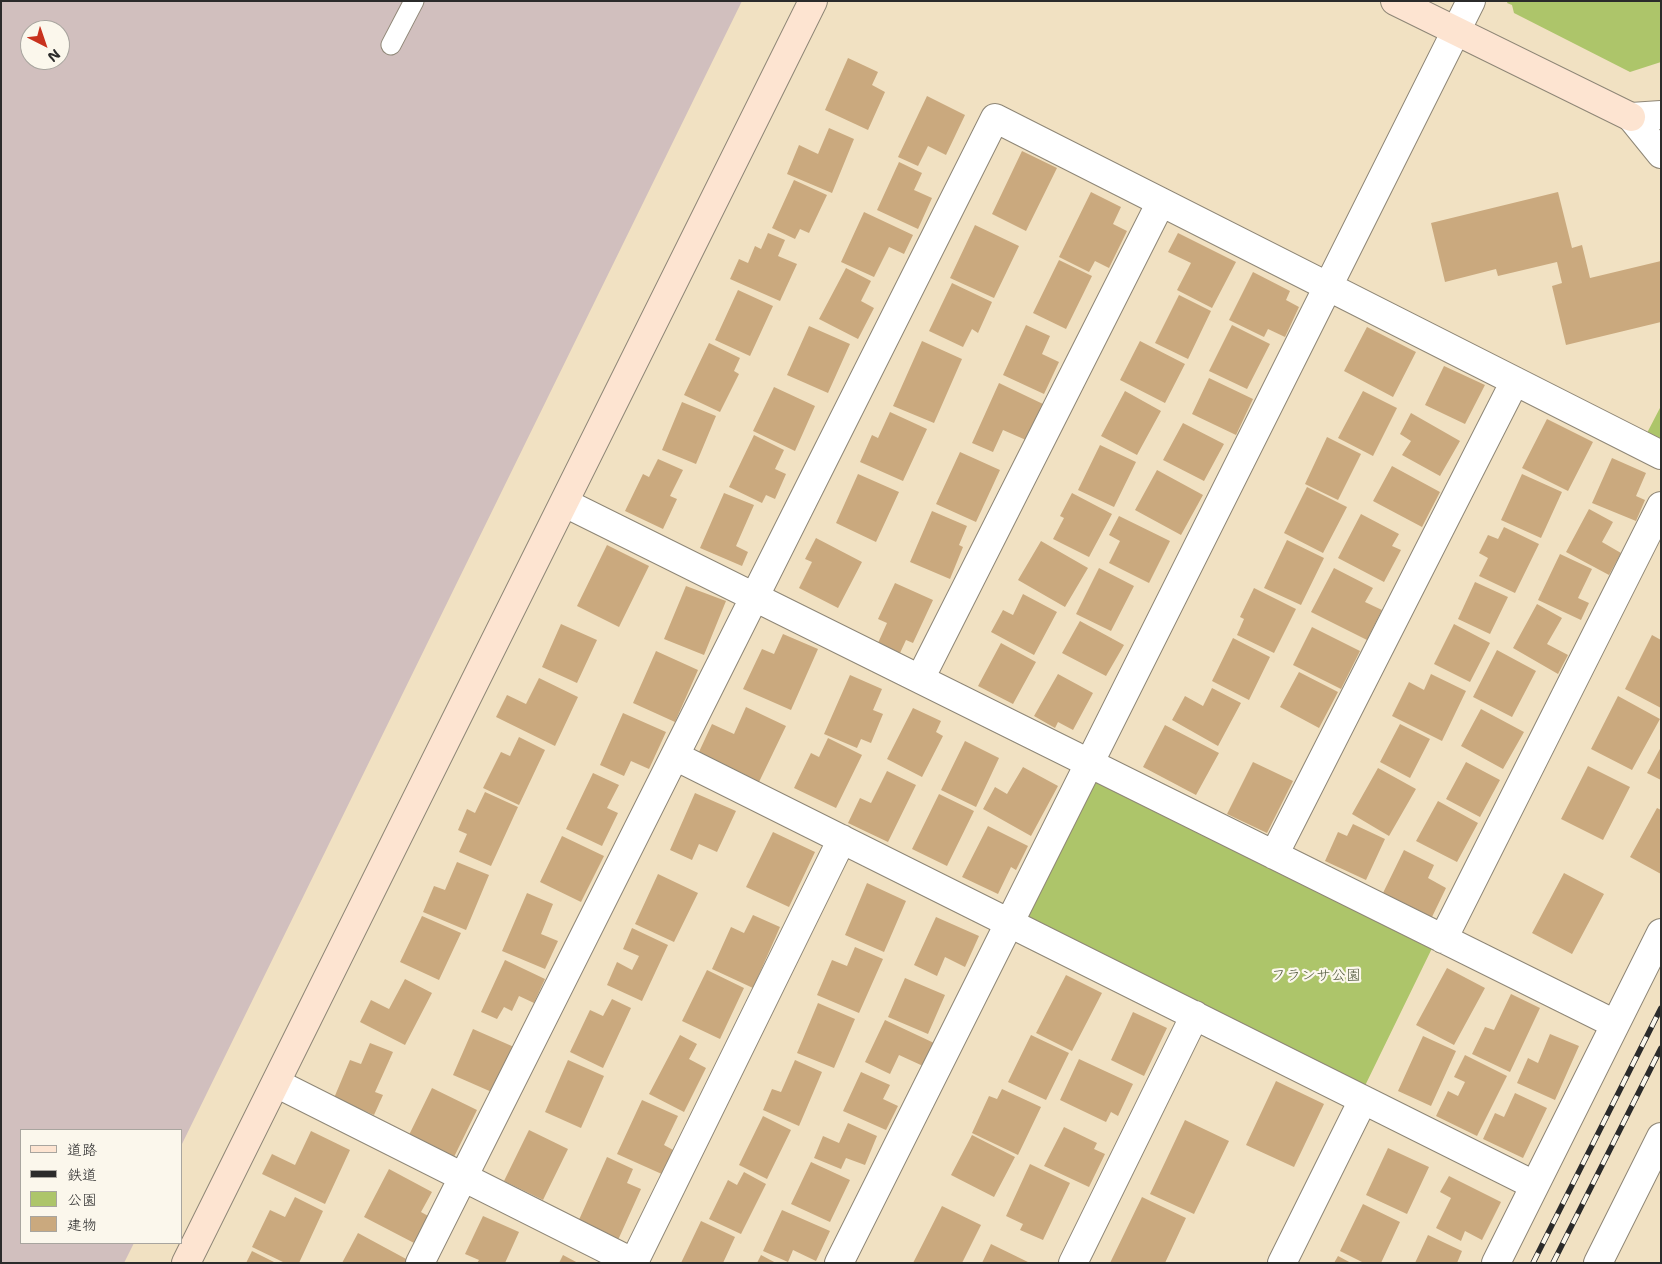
<!DOCTYPE html>
<meta charset="utf-8">
<style>
body{margin:0}
#map{position:relative;width:1662px;height:1264px;overflow:hidden;background:#f1e1c2;font-family:"Shantell Sans","Klee One",sans-serif}
canvas{display:block}
.frame{position:absolute;inset:0;border:2px solid #2b2b2b;pointer-events:none}
.legend{position:absolute;left:20px;top:1129px;width:162px;height:115px;box-sizing:border-box;background:#fbf7ec;border:1px solid #a8a59f;margin:0;padding:6px 9px;list-style:none;font-size:15px;color:#2b2b2b}
.legend li{display:flex;align-items:center;gap:10px;height:25px}
.legend b{width:25px;border:1px solid #a8a59f}
.north{position:absolute;left:20px;top:20px;width:50px;height:50px;box-sizing:border-box;background:#fbf7ec;border:1px solid #a8a59f;border-radius:50%;rotate:139deg;font-size:14px;font-weight:700;line-height:20px;text-align:center;color:#2b2b2b}
.north::after{content:'';display:block;margin:auto;width:18px;height:22px;background:#c8321e;clip-path:polygon(50% 0,100% 100%,50% 72%,0 100%)}
</style>
<div id="map">
<canvas width="1662" height="1264"></canvas>
<div class="frame"></div>
<ul class="legend">
<li><b style="height:6px;background:#fde4d1"></b>道路</li>
<li><b style="height:6px;background:#2b2b2b"></b>鉄道</li>
<li><b style="height:14px;background:#adc56a"></b>公園</li>
<li><b style="height:14px;background:#caa97e"></b>建物</li>
</ul>
<div class="north">N</div>
</div>
<script>
const context = document.querySelector('canvas').getContext('2d');
context.lineJoin = 'round';
function fill(path, color) { context.fillStyle = color; context.fill(path, 'evenodd'); }
const poly = rows => new Path2D(rows.map(r => 'M' + r).join(''));
function stroke(path, color, width, dash) { context.strokeStyle = color; context.lineWidth = width; context.lineCap = dash ? 'butt' : 'round'; context.setLineDash(dash || []); context.stroke(path); }
function label(font, color, halo, rows, align = 'center') {
  context.font = font + ' "Shantell Sans","Klee One",sans-serif'; context.lineWidth = 4.5; context.setLineDash([]); context.textBaseline = 'middle'; context.strokeStyle = halo; context.fillStyle = color; for (const [text, x, y, turn = 0] of rows) {
    context.save(); context.translate(x, y); context.rotate((+turn || 0) * Math.PI / 180); context.textAlign = isNaN(turn) ? turn : align; if (halo) context.strokeText(text, 0, 0); context.fillText(text, 0, 0); context.restore();
  }
}
fill(poly([
 [1,1,742,1,181,1146,181,1130,21,1130,21,1243,134,1243,124,1263,1,1263],
 [30,30,60,30,60,60,30,60]
]), '#d1bfbe');
fill(poly([
 [1508,1,1661,1,1661,62,1630,72,1514,13,1512,5,1507,3],
 [1661,406,1661,439,1647,433],
 [1089,763,1438,936,1359,1098,1009,923]
]), '#adc56a');
fill(poly([
 [848,58,878,72,872,85,885,92,868,130,825,110],
 [927,96,965,115,946,155,928,146,918,166,898,157],
 [829,128,854,139,832,193,787,174,799,145,818,154],
 [1022,151,1057,168,1026,231,992,214],
 [899,162,922,173,914,190,932,198,918,229,877,210],
 [794,180,827,195,809,233,800,229,795,239,772,228],
 [1091,192,1121,207,1113,224,1127,231,1109,268,1095,261,1089,272,1059,257],
 [1558,192,1572,248,1582,245,1590,278,1661,261,1661,322,1566,345,1552,286,1562,283,1557,262,1498,276,1496,269,1445,282,1431,223],
 [864,212,913,235,904,254,889,247,874,277,841,262],
 [975,225,1019,246,994,298,950,278],
 [768,233,785,240,778,256,797,264,780,301,730,279,739,259,748,263,755,246,761,249],
 [1178,233,1236,262,1212,308,1177,290,1191,263,1168,252],
 [1059,260,1092,276,1066,329,1033,313],
 [846,268,871,281,861,301,874,308,858,339,819,319],
 [1253,272,1290,291,1286,300,1299,307,1285,337,1268,329,1264,337,1229,320],
 [952,283,992,302,978,333,972,329,963,347,929,331],
 [738,290,773,306,750,356,715,340],
 [1179,295,1211,311,1188,359,1155,343],
 [1026,325,1050,336,1042,354,1059,362,1044,394,1003,375],
 [1232,325,1270,344,1247,389,1209,371],
 [809,326,850,344,828,393,787,375],
 [1367,327,1416,352,1393,397,1344,371],
 [922,341,962,359,934,423,893,406],
 [1140,341,1185,364,1165,403,1120,380],
 [709,343,740,358,734,371,739,374,720,412,684,395],
 [1444,366,1485,385,1465,424,1425,405],
 [1209,378,1253,399,1236,435,1192,414],
 [999,383,1043,404,1026,440,1003,430,993,452,972,443],
 [774,387,815,406,795,451,753,431],
 [1125,391,1161,411,1137,455,1101,436],
 [1363,391,1397,408,1373,456,1338,438],
 [682,402,716,416,696,464,662,450],
 [890,412,927,429,903,481,860,462,872,435,878,438],
 [1411,413,1460,441,1440,476,1402,455,1411,441,1400,434],
 [1547,419,1593,442,1568,491,1522,468],
 [1183,423,1224,444,1204,481,1163,460],
 [754,435,784,450,775,469,786,474,775,499,766,495,762,503,729,487],
 [1327,437,1361,454,1338,500,1305,484],
 [1100,445,1136,462,1114,507,1078,490],
 [960,452,1000,470,976,522,936,504],
 [1612,458,1646,473,1636,496,1645,500,1636,521,1592,503],
 [658,459,683,470,670,496,677,499,663,529,625,511,643,474,649,477],
 [1392,466,1440,492,1422,527,1373,501],
 [1157,470,1203,495,1181,535,1135,510],
 [858,474,899,492,876,542,836,523],
 [1522,474,1562,492,1541,538,1501,520],
 [1307,487,1347,507,1323,553,1284,533],
 [724,493,754,505,736,546,748,552,742,566,700,548],
 [1072,493,1112,514,1089,557,1053,539,1064,518,1060,516],
 [1589,509,1613,522,1602,542,1621,553,1609,575,1566,552],
 [932,511,967,526,959,545,963,547,950,579,910,562],
 [1361,514,1399,534,1392,546,1401,550,1384,582,1338,558],
 [1119,516,1170,541,1149,583,1109,563,1120,541,1109,535],
 [1504,527,1539,544,1515,593,1479,576,1488,558,1479,553,1488,535,1498,539],
 [816,538,862,562,838,608,799,588,812,562,805,559],
 [1287,540,1324,558,1301,605,1264,588],
 [1041,541,1088,568,1065,607,1018,580],
 [607,545,649,566,619,627,577,606],
 [1560,554,1592,569,1578,598,1589,603,1581,620,1538,600],
 [1099,568,1134,586,1111,631,1076,614],
 [1334,568,1373,588,1365,602,1382,610,1367,640,1311,612],
 [1475,582,1508,597,1490,634,1458,619],
 [895,583,933,600,913,643,906,640,900,653,878,643,887,623,878,619],
 [686,586,726,601,704,655,664,639],
 [1254,588,1296,609,1274,653,1237,635,1244,619,1240,617],
 [1023,594,1057,612,1034,655,991,632,1003,610,1013,615],
 [1537,604,1562,618,1547,644,1568,655,1558,674,1513,648],
 [1080,621,1124,645,1106,676,1062,653],
 [561,624,597,640,577,683,542,667],
 [1454,624,1490,643,1470,682,1434,664],
 [1312,627,1360,651,1341,689,1293,665],
 [783,634,818,649,791,710,743,689,762,649,774,654],
 [1652,635,1661,640,1661,708,1625,689],
 [1233,638,1270,657,1249,700,1212,681],
 [1001,643,1036,662,1013,704,978,686],
 [1497,650,1536,671,1512,717,1473,697],
 [656,651,698,670,675,722,633,703],
 [1299,672,1338,692,1319,728,1280,707],
 [1058,674,1093,693,1073,730,1058,722,1055,728,1034,716],
 [1431,674,1466,691,1442,741,1392,716,1409,682,1424,690],
 [850,675,882,689,873,710,883,714,871,743,861,739,857,748,824,734],
 [539,678,578,697,555,746,496,717,507,695,526,704],
 [1212,688,1241,703,1218,746,1172,720,1185,696,1203,706],
 [1618,696,1660,719,1632,770,1591,749],
 [746,707,786,726,759,782,698,754,712,724,734,734],
 [913,708,941,721,936,732,943,736,922,777,887,759],
 [1481,709,1524,732,1503,769,1461,746],
 [623,713,666,732,649,769,631,761,624,776,600,765],
 [1400,724,1430,739,1410,778,1380,762],
 [1165,725,1219,753,1196,795,1143,767],
 [519,737,545,750,519,805,483,788,501,752,510,756],
 [828,738,862,755,836,808,794,788,811,753,819,757],
 [965,741,999,758,976,807,941,790],
 [1661,747,1661,780,1647,773],
 [1253,762,1293,781,1267,833,1227,814],
 [1466,762,1500,780,1480,817,1446,799],
 [1588,766,1630,787,1603,840,1561,819],
 [1023,767,1058,786,1031,836,983,809,995,787,1007,794],
 [1378,768,1416,789,1389,836,1352,814],
 [887,771,916,785,888,842,848,823,860,798,871,803],
 [593,773,619,785,607,808,618,813,602,846,566,829],
 [485,792,518,807,491,866,459,852,467,834,458,830,467,809,475,813],
 [695,793,736,811,717,852,699,844,692,860,670,850],
 [939,794,974,811,947,866,912,849],
 [1438,801,1478,823,1457,862,1416,841],
 [1657,808,1661,810,1661,874,1630,857],
 [1353,824,1385,839,1366,880,1325,861,1338,832,1347,836],
 [988,826,1028,846,1016,870,1011,867,998,894,962,877],
 [773,832,815,852,789,907,746,887],
 [562,836,604,856,581,902,540,882],
 [1404,850,1434,865,1428,878,1446,888,1431,919,1382,895],
 [457,862,489,875,466,930,423,912,434,886,445,890],
 [1564,873,1604,894,1572,954,1532,933],
 [658,874,698,893,674,942,635,924],
 [867,883,906,901,884,952,845,935],
 [527,893,553,904,541,934,558,941,545,969,502,951],
 [753,915,780,927,753,988,712,969,731,927,744,933],
 [422,916,461,933,439,980,400,962],
 [936,917,979,936,965,967,945,957,937,976,914,965],
 [632,928,668,945,642,1001,607,985,617,962,632,970,639,956,623,949],
 [855,947,883,959,859,1013,817,995,832,960,847,966],
 [505,960,545,979,534,1003,519,996,512,1011,504,1007,497,1019,481,1012],
 [1447,968,1485,988,1454,1045,1416,1025],
 [707,970,744,988,720,1039,682,1021],
 [1066,975,1102,993,1072,1051,1036,1033],
 [905,978,945,995,928,1034,888,1017],
 [405,979,432,993,405,1045,360,1022,371,1000,389,1009],
 [1511,994,1540,1008,1510,1072,1472,1054,1485,1027,1494,1030],
 [612,999,631,1008,603,1068,570,1052,590,1010,603,1016],
 [818,1003,855,1019,834,1068,797,1053],
 [1133,1012,1167,1028,1144,1076,1111,1060],
 [885,1020,934,1043,923,1066,899,1055,890,1074,865,1062],
 [473,1029,514,1047,494,1093,453,1075],
 [1550,1034,1579,1046,1555,1100,1517,1083,1528,1058,1538,1063],
 [680,1035,697,1044,689,1059,706,1068,684,1112,649,1094],
 [1031,1035,1069,1053,1046,1100,1008,1082],
 [1423,1036,1456,1051,1431,1106,1398,1091],
 [370,1043,393,1052,375,1092,383,1095,374,1115,334,1098,350,1060,361,1064],
 [1465,1055,1507,1076,1477,1136,1436,1116,1448,1091,1458,1096,1465,1082,1454,1077],
 [1079,1059,1133,1084,1118,1116,1111,1112,1106,1122,1060,1100],
 [568,1060,604,1076,581,1128,545,1112],
 [795,1060,822,1072,799,1126,763,1110,772,1089,781,1092],
 [861,1072,890,1085,883,1099,898,1106,886,1130,843,1111],
 [1276,1081,1324,1104,1294,1167,1246,1145],
 [432,1088,477,1110,454,1157,409,1135],
 [1002,1089,1041,1107,1018,1155,972,1133,989,1096,997,1099],
 [1515,1093,1547,1108,1523,1158,1483,1139,1495,1113,1504,1117],
 [642,1100,678,1116,664,1145,675,1151,664,1175,617,1154],
 [763,1116,791,1130,767,1179,739,1165],
 [1185,1120,1229,1141,1194,1214,1150,1194],
 [848,1123,877,1136,865,1165,846,1158,841,1169,814,1158,823,1136,839,1143],
 [1064,1127,1097,1143,1094,1149,1105,1154,1089,1187,1044,1166],
 [529,1130,568,1149,543,1200,504,1181],
 [311,1131,350,1150,325,1204,262,1174,272,1154,295,1165],
 [972,1135,1015,1157,994,1197,951,1175],
 [1388,1148,1429,1167,1407,1214,1366,1195],
 [607,1157,633,1169,627,1183,641,1189,618,1240,578,1222],
 [811,1162,850,1180,830,1222,791,1204],
 [1030,1164,1070,1183,1043,1240,1020,1230,1023,1224,1006,1216],
 [389,1169,432,1192,421,1212,430,1217,416,1244,364,1217],
 [744,1172,766,1184,741,1234,709,1219,728,1180,737,1185],
 [1449,1176,1501,1202,1482,1240,1465,1231,1461,1241,1436,1228,1451,1198,1440,1192],
 [295,1197,323,1211,299,1263,285,1263,252,1247,270,1210,285,1217],
 [1142,1197,1186,1218,1165,1263,1110,1263],
 [1363,1204,1400,1222,1381,1263,1364,1263,1340,1251],
 [942,1206,981,1225,962,1263,913,1263],
 [782,1210,830,1231,816,1261,793,1250,788,1262,763,1251],
 [483,1216,519,1232,505,1263,477,1263,479,1260,465,1254],
 [701,1221,735,1237,723,1263,681,1263],
 [358,1233,408,1260,407,1263,342,1263],
 [1428,1235,1462,1251,1457,1263,1415,1263],
 [991,1244,1030,1263,982,1263],
 [252,1251,276,1263,246,1263],
 [563,1255,578,1263,559,1263],
 [761,1255,776,1263,757,1263],
 [1338,1256,1351,1263,1334,1263]
]), '#caa97e');
const lane = poly([
 [391,45,414,1]
]);
const street = poly([
 [1631,117,1661,154],
 [1631,117,1661,115],
 [565,503,1615,1024],
 [920,679,1161,202],
 [675,756,1534,1185],
 [1274,855,1515,381],
 [1443,939,1661,506],
 [276,1083,634,1263],
 [634,1262,842,839],
 [420,1263,995,118,1661,455],
 [839,1263,1471,1],
 [1073,1263,1195,1015],
 [1282,1263,1363,1100],
 [1496,1263,1661,933],
 [1598,1263,1661,1137]
]);
const secondary = poly([
 [1395,1,1631,117],
 [186,1263,813,1]
]);
stroke(lane, '#8e8676', 21);
stroke(street, '#8e8676', 30);
stroke(secondary, '#8e8676', 30);
stroke(lane, '#fff', 19);
stroke(street, '#fff', 28);
stroke(secondary, '#fde4d1', 28);
const rail = poly([
 [1533,1263,1661,1008],
 [1553,1263,1661,1048]
]);
stroke(rail, '#2b2b2b', 5.5);
stroke(rail, '#fbf7ec', 4, [11]);
label('15px', '#52593e', '#fbf7ec', [
 ["フランサ公園",1316,976]
]);
</script>
